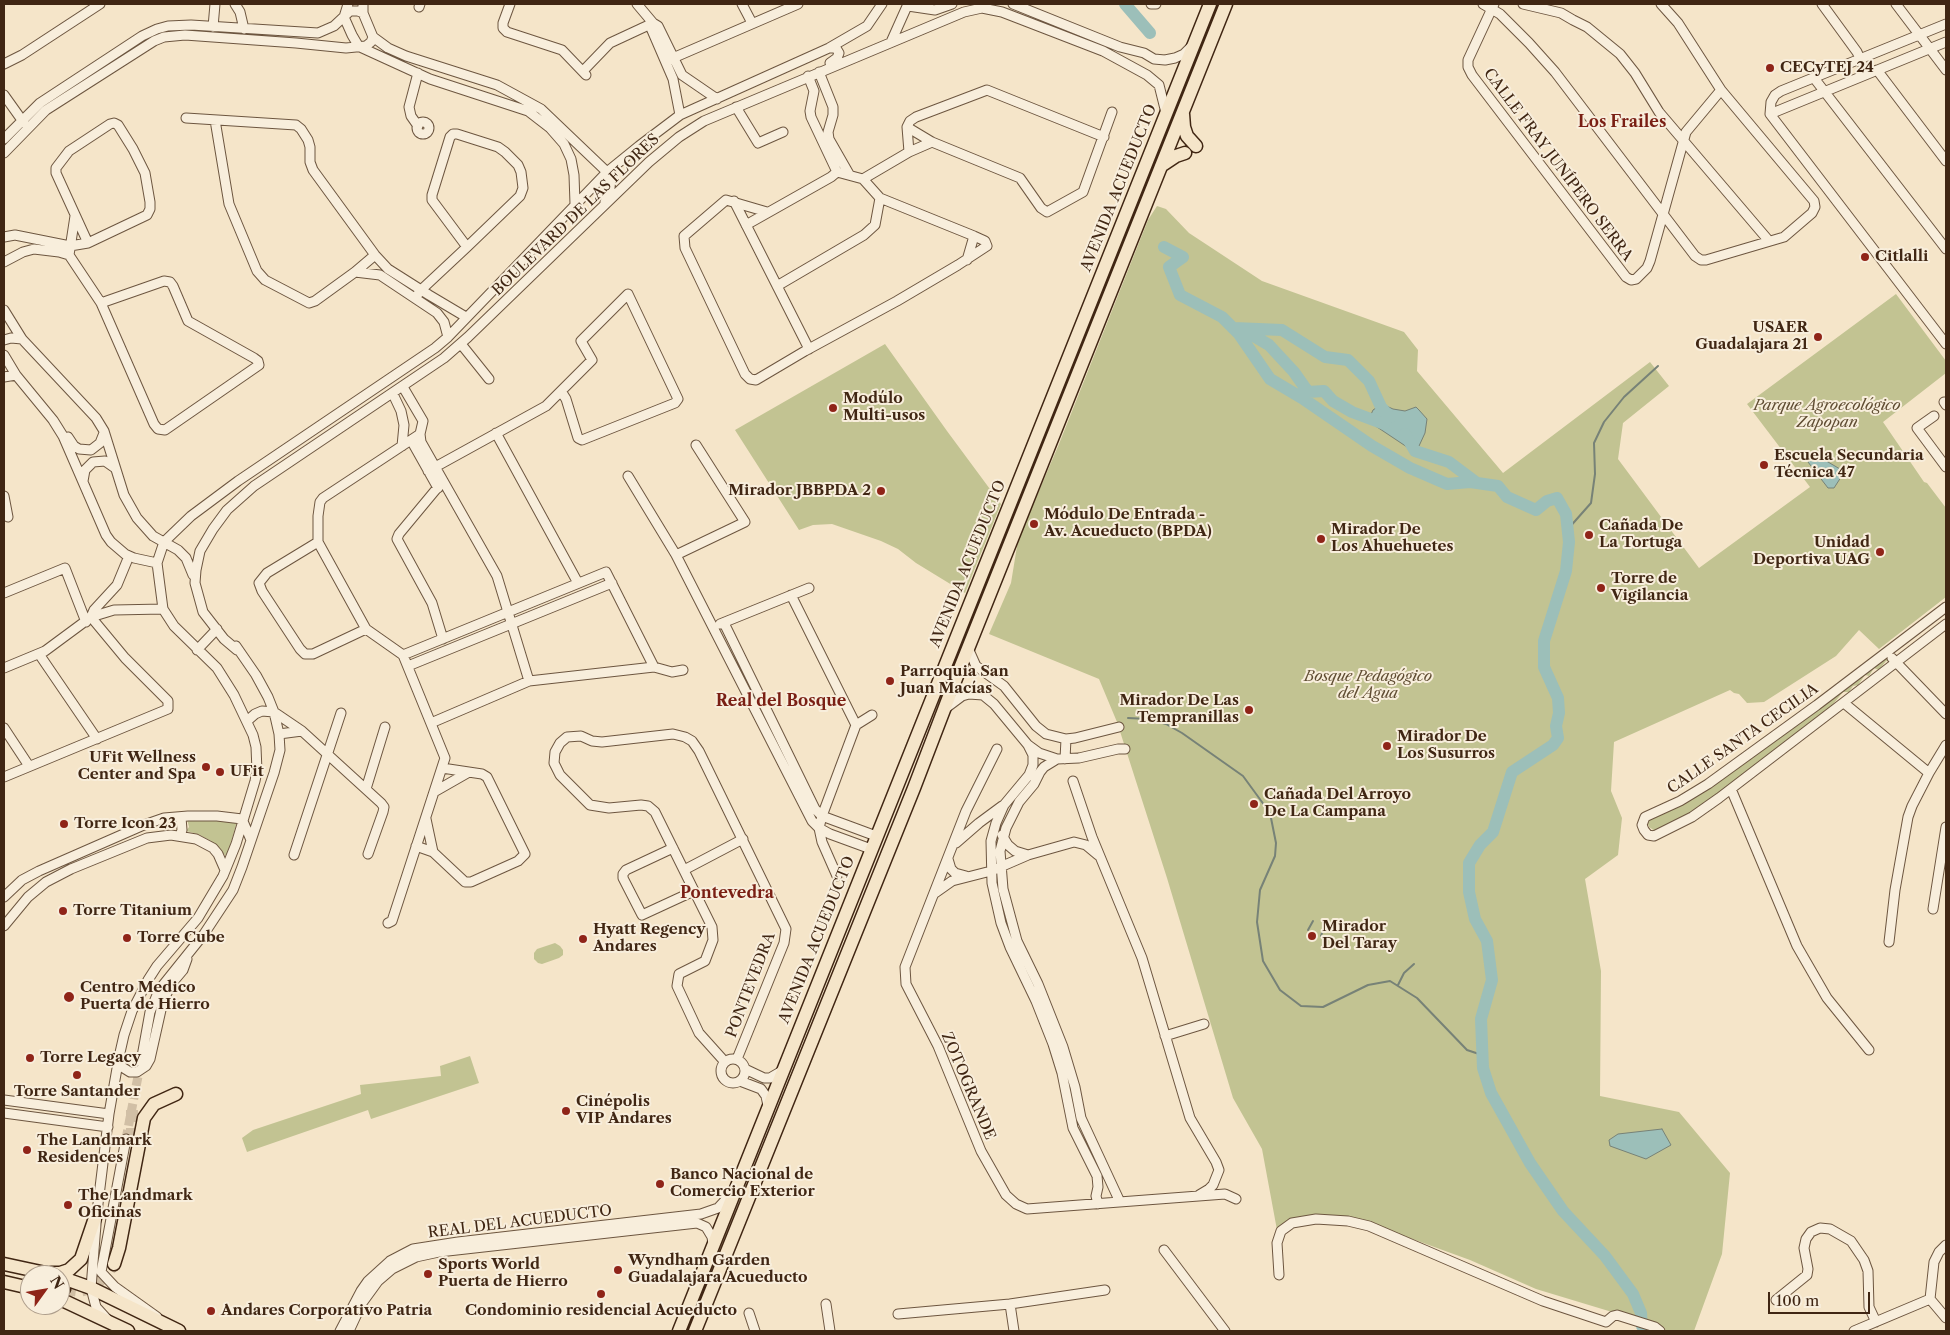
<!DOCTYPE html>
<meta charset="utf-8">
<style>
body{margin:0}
#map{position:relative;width:1950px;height:1335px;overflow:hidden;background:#f5e5c9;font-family:"Libre Caslon Text",serif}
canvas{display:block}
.frame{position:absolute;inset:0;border:5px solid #402613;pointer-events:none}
.north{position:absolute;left:20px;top:1265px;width:50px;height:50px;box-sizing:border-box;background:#f8eedc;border:1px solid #ae9e8c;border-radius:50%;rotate:58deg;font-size:14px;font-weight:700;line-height:20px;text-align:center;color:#402613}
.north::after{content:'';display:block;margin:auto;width:18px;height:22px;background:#8f2418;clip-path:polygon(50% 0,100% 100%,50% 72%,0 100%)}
.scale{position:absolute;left:1768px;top:1292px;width:102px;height:22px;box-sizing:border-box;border:2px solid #402613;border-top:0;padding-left:6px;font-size:15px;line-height:18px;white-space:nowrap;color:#402613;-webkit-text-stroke:4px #f8eedc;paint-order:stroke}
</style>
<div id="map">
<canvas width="1950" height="1335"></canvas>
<div class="frame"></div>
<div class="north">N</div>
<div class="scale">100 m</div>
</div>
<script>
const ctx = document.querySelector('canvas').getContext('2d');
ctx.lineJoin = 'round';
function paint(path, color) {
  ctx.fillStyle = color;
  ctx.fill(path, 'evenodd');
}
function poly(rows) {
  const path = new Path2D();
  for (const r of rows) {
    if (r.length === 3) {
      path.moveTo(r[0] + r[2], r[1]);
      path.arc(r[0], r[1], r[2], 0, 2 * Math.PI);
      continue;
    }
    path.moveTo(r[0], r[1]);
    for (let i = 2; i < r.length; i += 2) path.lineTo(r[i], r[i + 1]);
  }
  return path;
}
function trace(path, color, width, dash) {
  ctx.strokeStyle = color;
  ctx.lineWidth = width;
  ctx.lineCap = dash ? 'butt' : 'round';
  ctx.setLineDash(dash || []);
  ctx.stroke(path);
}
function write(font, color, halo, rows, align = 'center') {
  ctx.font = font + ' "Libre Caslon Text",serif';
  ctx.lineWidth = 4;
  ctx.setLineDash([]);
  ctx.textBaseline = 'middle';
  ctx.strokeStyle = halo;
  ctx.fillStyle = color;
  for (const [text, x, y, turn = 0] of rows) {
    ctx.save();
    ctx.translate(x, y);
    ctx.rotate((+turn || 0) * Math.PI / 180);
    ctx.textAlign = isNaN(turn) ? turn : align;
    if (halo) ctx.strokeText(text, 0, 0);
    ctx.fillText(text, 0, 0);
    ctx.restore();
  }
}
const green = poly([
 [1157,206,1166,209,1189,233,1262,281,1404,332,1418,350,1417,371,1503,473,1650,362,1669,386,1623,423,1618,459,1699,568,1810,487,1747,404,1896,294,1946,361,1946,373,1883,422,1924,482,1927,483,1946,508,1946,597,1879,649,1859,630,1836,656,1764,702,1747,703,1739,694,1734,693,1730,690,1614,742,1611,791,1622,818,1618,855,1585,879,1601,971,1600,1096,1679,1112,1730,1173,1722,1254,1694,1331,1662,1331,1655,1325,1536,1289,1470,1260,1352,1217,1322,1216,1277,1230,1262,1149,1233,1098,1167,878,1117,722,1099,679,989,634,1011,583,1018,540,1059,444,1148,220],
 [885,344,947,431,1001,504,965,593,916,563,898,549,881,541,832,524,813,525,799,530,735,430],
 [1891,654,1892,662,1886,661,1879,670,1874,668,1869,676,1865,675,1858,685,1853,686,1849,692,1843,692,1826,713,1693,813,1655,831,1649,827,1648,824,1650,819],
 [187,819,237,821,227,857,211,841,198,834,186,831,189,827],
 [555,943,560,946,563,950,563,955,559,958,542,964,538,963,534,959,534,953,537,949],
 [470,1056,479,1083,371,1119,368,1110,247,1152,242,1138,253,1130,361,1094,360,1085,441,1076,440,1066]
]);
const water = poly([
 [1382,404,1393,409,1405,411,1416,407,1419,410,1427,419,1425,433,1419,446,1410,449,1368,421,1373,410,1382,404],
 [1816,455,1840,469,1843,474,1834,488,1828,488,1808,462,1810,458,1816,455],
 [1662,1129,1671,1145,1646,1159,1610,1146,1609,1140,1618,1134,1662,1129]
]);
const stream = poly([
 [1568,529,1591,503,1595,474,1594,443,1604,422,1624,397,1658,366],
 [1128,718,1148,719,1166,724,1182,733,1243,776,1270,813,1276,843,1275,856,1260,890,1257,922,1263,961,1280,990,1301,1006,1323,1007,1368,985,1390,981,1417,998,1467,1050,1482,1055],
 [1308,930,1313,921],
 [1321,936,1325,923],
 [1398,985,1404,973,1414,964]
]);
const river = poly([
 [1125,4,1150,33],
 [1164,247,1183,257,1169,267,1180,295,1222,317,1239,334,1270,379,1302,398,1372,446,1410,468,1447,484,1470,482,1498,486,1507,497,1536,510,1547,501,1557,498,1566,514,1569,542,1566,571,1544,641,1544,667,1558,698,1559,713,1556,726,1558,738,1553,745,1512,772,1493,832,1480,845,1469,863,1469,892,1475,919,1487,941,1492,980,1481,1019,1483,1068,1491,1093,1530,1163,1563,1211,1605,1256,1633,1294,1641,1313,1642,1326,1647,1331],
 [1234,328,1282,330,1325,357,1348,360,1369,381,1381,407,1390,417],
 [1242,329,1269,345,1294,372,1308,392,1324,391,1333,401,1352,412,1384,424],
 [1405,434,1415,451,1449,462,1477,483]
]);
const minorTunnel = poly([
 [126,1139,140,1066]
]);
const primaryTunnel = poly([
 [132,1110,132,1138],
 [64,1289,79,1291,91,1288,103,1278,114,1264]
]);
const minor = poly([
 [235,4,240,12,244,29],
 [348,4,344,17,352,35,359,47],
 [363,4,363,13,373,37],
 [510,4,503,23,503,28,507,32,562,50,586,75],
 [637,4,653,23,658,26,682,75,717,99],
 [742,4,752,23],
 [1013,4,1120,47,1144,53,1154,59,1165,60,1175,58,1184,54,1191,47],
 [1151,4,1156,4],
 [1483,4,1500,14,1529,43,1555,72,1695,256,1701,260,1706,260,1784,237,1812,213,1815,207,1814,201,1721,90,1678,23,1661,4],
 [1494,4,1468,60,1468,67,1472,75,1626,277,1631,280,1636,279,1647,268,1650,261,1686,132,1721,90],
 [1523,4,1561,13,1573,20,1587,27,1620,54,1635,73,1659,112,1769,241],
 [1822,4,1857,52,1867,74],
 [1896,4,1946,70],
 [908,6,935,10,952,4],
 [419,7,420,4],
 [653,23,651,28,673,79,680,115],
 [213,27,215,4],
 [373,37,388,48,406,56,497,85,541,109,607,172,611,178,610,188,605,202],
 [891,42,908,4],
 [360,47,430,79,528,111,550,128,564,144,571,159,574,175,575,204],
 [829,48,836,48,839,53,837,58,830,63],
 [666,61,798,4],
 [4,64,22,55,100,4],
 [1877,70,1946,161],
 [583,71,610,43,653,23],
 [819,72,833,107,833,115,828,132,829,139,849,174],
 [808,76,814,91,810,111,811,117,837,172],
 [1814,78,1946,249],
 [4,95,24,123],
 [736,107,758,143,783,132],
 [1770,114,1946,344],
 [1770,114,1771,102,1775,95,1781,91,1946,24],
 [1770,114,1946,42],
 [186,118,296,125,301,129,308,140,310,147,310,162,313,170,375,255,388,269,429,295,466,317],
 [215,120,229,204,257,271,265,280,309,303,315,301,355,272,375,255],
 [423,128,6],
 [418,126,411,116,409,107,418,73],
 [907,127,932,142,1020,178,1041,208,1047,212,1083,192,1112,112],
 [4,139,40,103,142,36,157,29,168,26,191,25,318,33,334,26,350,11,358,11,363,13],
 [909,152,907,127,910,121,916,117,987,90,1104,137],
 [4,153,46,110,154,41,164,37,185,35,296,43,346,48,366,46,371,42,373,37],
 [863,179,909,152,932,142],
 [734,201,809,349],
 [767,212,726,200,684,236,685,248,745,374,750,379,756,380,805,351,897,301,958,265,987,246,985,241,974,236,880,198,863,179,837,172],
 [75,216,69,255,101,303,154,424,158,429,165,430,259,365,258,361,254,358,188,321,173,286,170,282,164,281,101,303],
 [746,225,831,177,837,172],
 [4,237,15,235,70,246,88,243,147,215,150,209,150,202,145,173,133,149,118,125,114,123,110,124,69,151,56,168,56,173,88,243],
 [967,260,974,236],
 [4,262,23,252,34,249,59,252,69,255],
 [355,272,380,275,437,313,444,322,448,337],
 [777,286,864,235,875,225,880,198],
 [415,298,421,290,467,247,520,196,523,188,521,172,518,165,505,152,498,147,457,134,453,134,450,137,432,195,432,200,467,247],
 [4,310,22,339,96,418,104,431,124,495,137,518,153,536,178,550,186,558,193,575],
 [4,340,11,338,22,339],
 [461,344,489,379],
 [4,355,16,375,53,420,63,436,106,535,111,542,125,554,134,558,157,563],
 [4,377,16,375],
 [403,387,423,421,420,434,421,442,497,576,529,681],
 [393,394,401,411,404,425,402,446],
 [1944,402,1946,405],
 [1934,416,1917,428,1946,467],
 [496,433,578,583],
 [68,437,74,446,79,449,91,450,100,443,104,433],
 [411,440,438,488],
 [428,471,546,406,592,360,581,341,628,294,678,399,675,403,582,440,578,438,566,399,561,391],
 [628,476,676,555,812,821,819,828,830,834,871,849],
 [83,481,85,470,93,462,105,461,115,468],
 [4,496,8,517],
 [318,542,267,573,259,583,262,591,300,649,305,654,313,654,366,629],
 [676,555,745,522,696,445],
 [4,593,65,568,86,622],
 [791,595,856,725],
 [1946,607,1817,705,1708,784,1680,801,1645,817,1642,825,1644,830,1648,835,1654,836,1692,817,1719,798,1946,624],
 [91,617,94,610,117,585,129,556],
 [724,623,815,809,822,816,876,836],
 [720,624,809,588],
 [443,639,432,603,397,539,399,534,443,481],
 [968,648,976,666,1004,686,1036,726,1046,734,1066,739,1075,738,1119,727],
 [197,650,217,629],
 [237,650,224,639,203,612,195,583,196,570,200,551,213,529,227,510,254,486,444,358,468,337,649,162,679,137,704,121,964,12,982,8,1002,12,1103,51,1147,75,1159,85,1166,113],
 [39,654,97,739],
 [403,655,606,572,654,667],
 [1892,658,1946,714],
 [408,666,612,583],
 [4,668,45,651,91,617,114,610,163,609],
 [1844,703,1929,773],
 [946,708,962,696,969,694,983,695,994,704,1028,745,1039,753,1057,759,1079,758,1118,749,1125,749],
 [247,721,255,714,262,711,274,712,302,731,381,803,384,807,383,812,368,854],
 [431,723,529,681,654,667,672,672,683,670],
 [4,728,29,766],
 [279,734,302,731],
 [1028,745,1033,755,1033,765,1029,775,1004,805,996,823,991,841,992,883,1001,923,1010,947,1036,1001,1053,1044,1062,1073,1073,1128,1097,1176,1098,1187,1096,1196,1098,1204],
 [997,749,966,811,905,967,906,984,938,1046,981,1151,1006,1195,1016,1204,1027,1209,1225,1194,1236,1199],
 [1057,759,1044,767,1040,772,1034,784,1019,802,1006,828,1000,851,1003,889,1017,941,1038,984,1063,1047,1075,1087,1081,1118,1120,1202],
 [1065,759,1066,739],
 [4,777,168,709,168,701,125,658,91,617],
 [1073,781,1092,837,1142,958,1190,1118,1216,1162,1219,1170,1213,1185,1209,1189,1199,1195],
 [366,789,385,727],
 [1731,789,1797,946,1827,998,1869,1050],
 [434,792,469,772],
 [426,819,433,852],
 [1002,835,1008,845,1015,851,1028,855],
 [180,836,182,830,181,817],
 [956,843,979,823,1002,806],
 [416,846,433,852,465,882,471,882,518,861,525,854,487,777,482,774,442,768],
 [673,848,626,870,623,874,623,878,642,915,694,891],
 [294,855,341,713],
 [948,859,951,869,955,873,966,876],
 [684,870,743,839],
 [837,876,822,842,819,828,822,816,856,725,872,715],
 [935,893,952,881,991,871,1028,855,1074,842,1086,845,1098,855],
 [4,897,22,880,39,871,144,825,164,818,188,816,217,816,242,819,251,840],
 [1933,909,1946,827],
 [388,923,392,921,445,758,403,655,366,629,318,542,318,516,320,502,323,498,420,434],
 [4,926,28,897,46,882,71,869,147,838,171,835,196,839,213,848,218,854,225,870],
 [1889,942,1895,890,1908,817,1912,806,1929,773,1946,745],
 [1165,1036,1204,1024],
 [119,1058,122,1067,130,1072,137,1072,146,1066,150,1059,163,1001,172,983,183,970,187,959],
 [733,1071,12],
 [141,1062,150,1012,159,990,204,934,233,890,242,867,274,773,280,750,279,734,274,712,268,697,256,675,236,646],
 [725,1062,699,1033,677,986,679,974,705,961,713,940,712,927,655,812,648,806,641,805,609,808,590,805,560,775,554,763,555,752,560,743,567,737,581,736,592,741,602,742,673,734,685,737,692,741,699,751,786,929,784,943,737,1059],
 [745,1069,764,1078,770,1078,782,1071],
 [740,1081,761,1089,766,1096,768,1106],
 [4,1100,109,1114],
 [4,1113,108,1127],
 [126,1139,101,1272,115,1287,157,1317],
 [1164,1250,1225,1331],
 [1279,1275,1277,1243,1281,1231,1292,1223,1316,1219,1348,1221,1369,1226,1543,1301,1606,1322,1613,1316,1617,1315,1655,1327,1660,1331],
 [1930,1299,1946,1318],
 [1776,1300,1807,1275,1808,1269,1804,1248,1806,1239,1811,1232,1820,1228,1830,1229,1851,1241,1864,1260,1868,1271,1869,1307,1876,1322],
 [826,1304,830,1331],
 [1010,1304,1014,1331],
 [749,1313,755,1331],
 [898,1314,1010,1304,1105,1290],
 [107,1319,96,1307,91,1288,97,1212,109,1114,119,1057,124,1035,132,1011,148,980,157,966,198,918,223,876,236,844,255,781,257,771,256,747,253,735,234,695,217,668,174,626,163,609,157,563,164,542,191,516,238,481,435,348,448,337,607,172,639,146,680,115,829,48,867,26,882,4],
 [340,1331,361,1291,368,1281,390,1261,413,1249,458,1242,701,1214,718,1208,731,1194],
 [349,1331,362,1303,378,1281,392,1269,416,1257,439,1252,697,1223,706,1227,712,1237,713,1245],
 [1854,1331,1930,1299,1934,1262,1939,1252,1946,1245]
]);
const primary = poly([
 [1183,114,1184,127,1187,136,1196,146],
 [1161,166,1176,156,1185,153],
 [4,1264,55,1275],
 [114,1264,119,1248,144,1118,154,1104,176,1094],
 [51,1273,60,1273,69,1270,81,1259,97,1212],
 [60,1277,91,1288,179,1331],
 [4,1282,30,1288],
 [60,1288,64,1289],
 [60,1299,128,1331],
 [679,1331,1210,4],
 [695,1331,914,788,955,681,1226,4]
]);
const markers = [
 [1770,68,5,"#8f2418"],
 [1865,257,5,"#8f2418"],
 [1818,337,5,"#8f2418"],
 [833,408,5,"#8f2418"],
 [1764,465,5,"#8f2418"],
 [881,491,5,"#8f2418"],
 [1034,524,5,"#8f2418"],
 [1589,535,5,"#8f2418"],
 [1321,539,5,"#8f2418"],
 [1880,552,5,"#8f2418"],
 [1601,588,5,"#8f2418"],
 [890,681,5,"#8f2418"],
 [1249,710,5,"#8f2418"],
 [1387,746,5,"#8f2418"],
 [206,767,5,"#8f2418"],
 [220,772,5,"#8f2418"],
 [1254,804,5,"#8f2418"],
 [64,824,5,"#8f2418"],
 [63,911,5,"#8f2418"],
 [1312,936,5,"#8f2418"],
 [127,938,5,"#8f2418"],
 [583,939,5,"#8f2418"],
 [69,997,6,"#8f2418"],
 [30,1058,5,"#8f2418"],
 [77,1075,5,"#8f2418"],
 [566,1111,5,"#8f2418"],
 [27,1150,5,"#8f2418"],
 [660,1184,5,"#8f2418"],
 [68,1205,5,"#8f2418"],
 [618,1270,5,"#8f2418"],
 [428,1274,5,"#8f2418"],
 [601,1294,5,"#8f2418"],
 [211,1311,5,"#8f2418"]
];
const poiNames = [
 ["CECyTEJ 24",1780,68],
 ["Citlalli",1875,257],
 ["USAER",1808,328,"right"],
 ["Guadalajara 21",1808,345,"right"],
 ["Modúlo",843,399],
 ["Multi-usos",843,416],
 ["Escuela Secundaria",1774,456],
 ["Técnica 47",1774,473],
 ["Mirador JBBPDA 2",871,491,"right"],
 ["Módulo De Entrada -",1044,515],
 ["Av. Acueducto (BPDA)",1044,532],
 ["Cañada De",1599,526],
 ["La Tortuga",1599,543],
 ["Mirador De",1331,530],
 ["Los Ahuehuetes",1331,547],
 ["Unidad",1870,543,"right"],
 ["Deportiva UAG",1870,560,"right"],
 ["Torre de",1611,579],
 ["Vigilancia",1611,596],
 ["Parroquia San",900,672],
 ["Juan Macías",900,689],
 ["Mirador De Las",1239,701,"right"],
 ["Tempranillas",1239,718,"right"],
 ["Mirador De",1397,737],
 ["Los Susurros",1397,754],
 ["UFit Wellness",196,758,"right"],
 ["Center and Spa",196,775,"right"],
 ["UFit",230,772],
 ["Cañada Del Arroyo",1264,795],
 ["De La Campana",1264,812],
 ["Torre Icon 23",74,824],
 ["Torre Titanium",73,911],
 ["Mirador",1322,927],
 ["Del Taray",1322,944],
 ["Hyatt Regency",593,930],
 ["Andares",593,947],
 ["Torre Cube",137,938],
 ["Centro Medico",80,988],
 ["Puerta de Hierro",80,1005],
 ["Torre Legacy",40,1058],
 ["Torre Santander",77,1092,"center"],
 ["Cinépolis",576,1102],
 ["VIP Andares",576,1119],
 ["The Landmark",37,1141],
 ["Residences",37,1158],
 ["Banco Nacional de",670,1175],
 ["Comercio Exterior",670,1192],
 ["The Landmark",78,1196],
 ["Oficinas",78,1213],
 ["Wyndham Garden",628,1261],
 ["Guadalajara Acueducto",628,1278],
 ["Sports World",438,1265],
 ["Puerta de Hierro",438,1282],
 ["Andares Corporativo Patria",221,1311],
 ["Condominio residencial Acueducto",601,1311,"center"]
];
const streetNames = [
 ["CALLE FRAY JUNÍPERO SERRA",1558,165,53],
 ["AVENIDA ACUEDUCTO",1119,188,-68],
 ["BOULEVARD DE LAS FLORES",576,215,-44],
 ["AVENIDA ACUEDUCTO",968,564,-68],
 ["CALLE SANTA CECILIA",1743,739,-35],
 ["AVENIDA ACUEDUCTO",817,940,-68],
 ["PONTEVEDRA",751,985,-69],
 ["ZOTOGRANDE",968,1086,67],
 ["REAL DEL ACUEDUCTO",520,1222,-7]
];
const parkNames = [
 ["Parque Agroecológico",1827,406],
 ["Zapopan",1827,423],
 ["Bosque Pedagógico",1368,677],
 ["del Agua",1368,694]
];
const neighbourhoodNames = [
 ["Los Frailes",1622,122],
 ["Real del Bosque",781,701],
 ["Pontevedra",727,893]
];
paint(green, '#c2c392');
paint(water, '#9cbfb9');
trace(water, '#778277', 1);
trace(stream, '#778277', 2);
trace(river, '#9cbfb9', 12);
trace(minorTunnel, '#d1bfa5', 9, [9, 4.5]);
trace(primaryTunnel, '#d1bfa5', 12, [12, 6]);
trace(minor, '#6d5640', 11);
trace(primary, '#402613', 15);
trace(minor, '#f8eedc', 9);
trace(primary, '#f5e5c9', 12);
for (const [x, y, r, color] of markers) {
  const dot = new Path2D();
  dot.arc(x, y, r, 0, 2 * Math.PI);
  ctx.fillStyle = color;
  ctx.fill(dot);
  trace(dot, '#f8eedc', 2);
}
write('bold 15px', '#402613', '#f8eedc', poiNames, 'left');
write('15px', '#402613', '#f8eedc', streetNames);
write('italic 15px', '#604d33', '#f8eedc', parkNames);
write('bold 16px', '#7a1f14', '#f8eedc', neighbourhoodNames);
</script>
